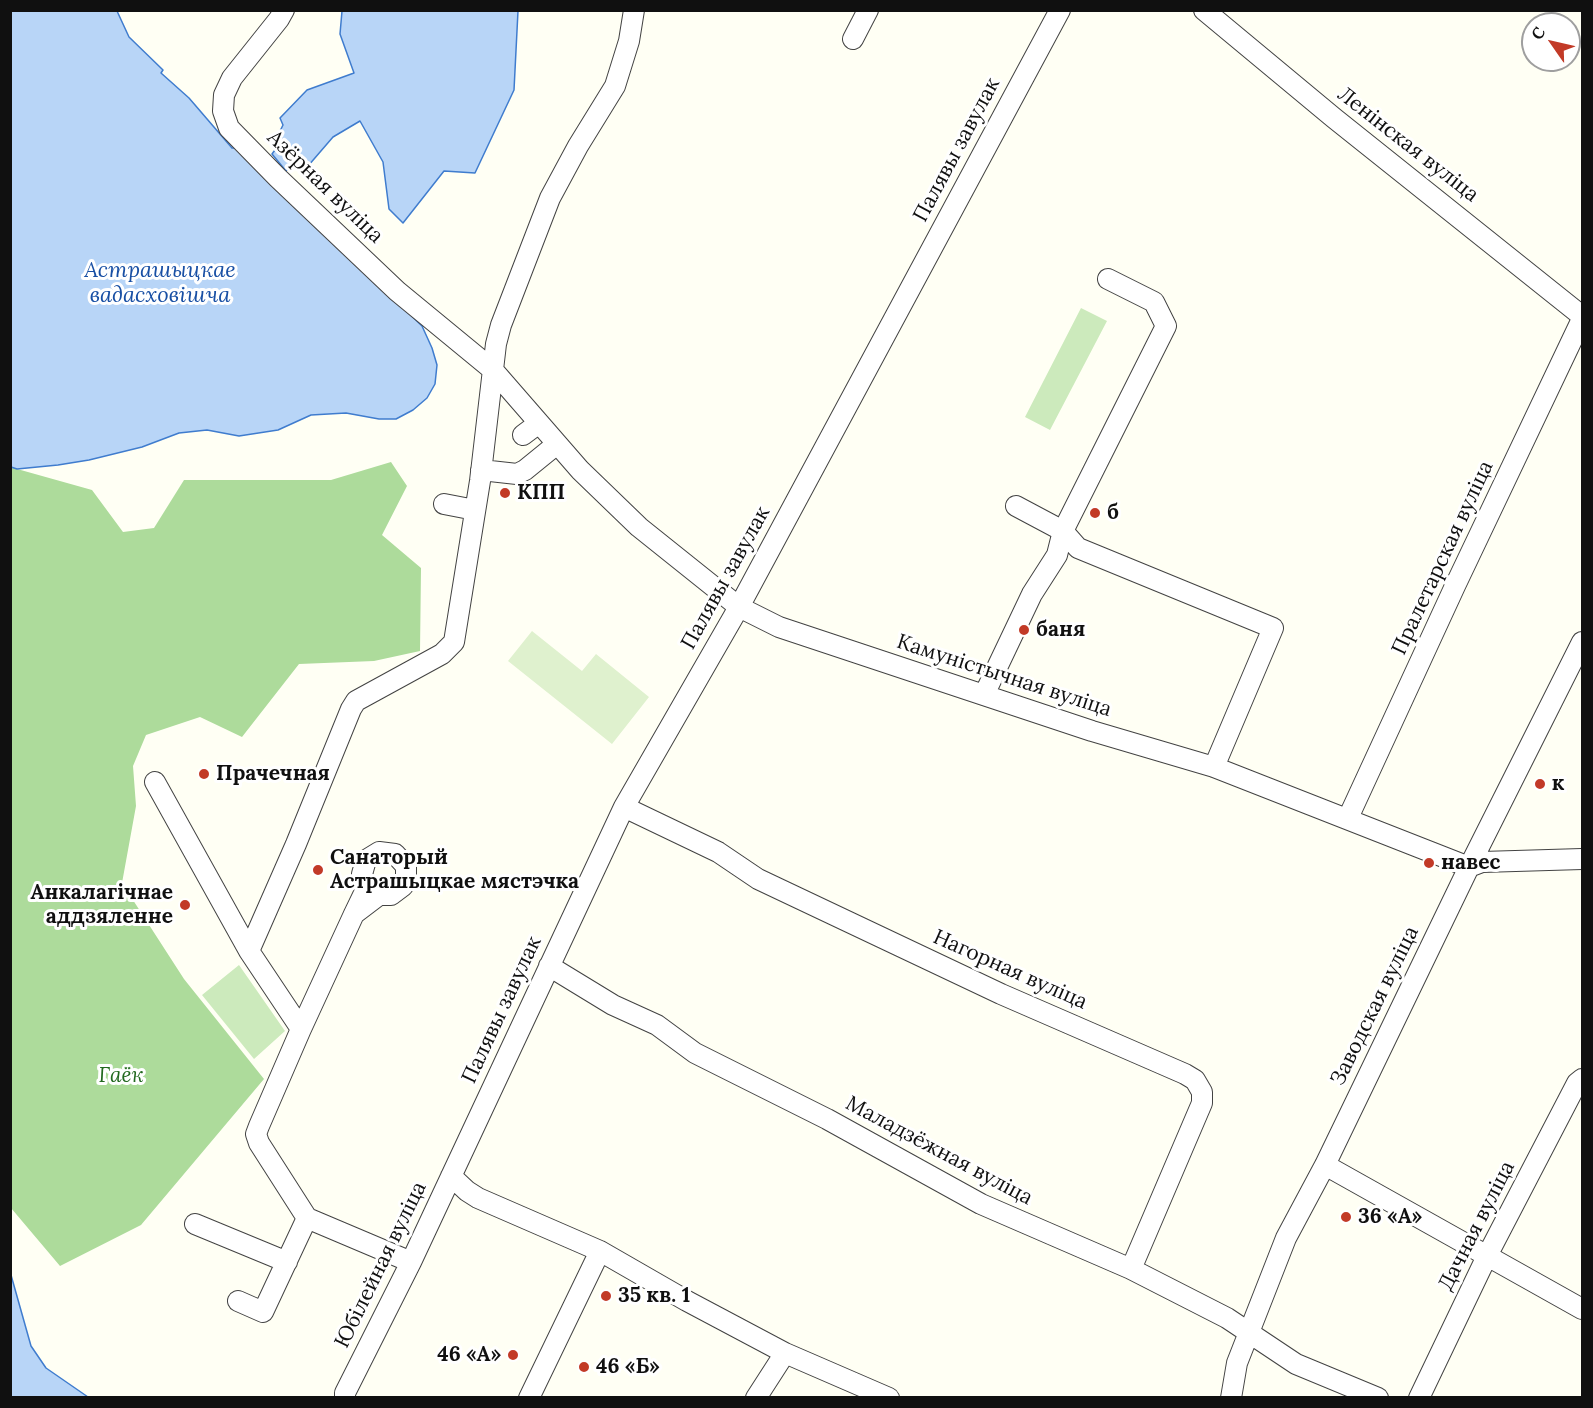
<!DOCTYPE html>
<meta charset="utf-8">
<style>
body{margin:0}
#map{position:relative;width:1593px;height:1408px;overflow:hidden;background:#fffff4;font-family:Lora,serif}
canvas{display:block}
.frame{position:absolute;inset:0;border:12px solid #101010;pointer-events:none}
.north{position:absolute;left:1521px;top:12px;width:60px;height:60px;box-sizing:border-box;background:#fff;border:2px solid #9f9f9f;border-radius:50%;rotate:304deg;font-size:16px;font-weight:700;line-height:24px;text-align:center;color:#101010}
.north::after{content:'';display:block;margin:auto;width:21px;height:27px;background:#c23a27;clip-path:polygon(50% 0,100% 100%,50% 72%,0 100%)}
</style>
<div id="map">
<canvas width="1593" height="1408"></canvas>
<div class="frame"></div>
<div class="north">С</div>
</div>
<script>
const ctx = document.querySelector('canvas').getContext('2d');
ctx.lineJoin = 'round';
function paint(path, color) {
  ctx.fillStyle = color;
  ctx.fill(path, 'evenodd');
}
function poly(rows) {
  const path = new Path2D();
  for (const r of rows) {
    path.moveTo(r[0], r[1]);
    for (let i = 2; i < r.length; i += 2) path.lineTo(r[i], r[i + 1]);
  }
  return path;
}
function trace(path, color, width, dash) {
  ctx.strokeStyle = color;
  ctx.lineWidth = width;
  ctx.lineCap = dash ? 'butt' : 'round';
  ctx.setLineDash(dash || []);
  ctx.stroke(path);
}
function write(font, color, halo, rows, align = 'center') {
  ctx.font = font + ' Lora,serif';
  ctx.lineWidth = 6;
  ctx.setLineDash([]);
  ctx.textBaseline = 'middle';
  ctx.strokeStyle = halo;
  ctx.fillStyle = color;
  for (const [text, x, y, turn = 0] of rows) {
    ctx.save();
    ctx.translate(x, y);
    ctx.rotate((+turn || 0) * Math.PI / 180);
    ctx.textAlign = isNaN(turn) ? turn : align;
    if (halo) ctx.strokeText(text, 0, 0);
    ctx.fillText(text, 0, 0);
    ctx.restore();
  }
}
const green = poly([
 [1081,308,1107,321,1050,430,1025,417],
 [239,965,285,1031,254,1059,202,995]
]);
const forest = poly([
 [391,462,407,486,382,535,421,568,420,651,374,661,299,664,242,737,200,717,146,735,133,766,136,806,122,883,184,979,264,1079,141,1225,60,1266,11,1208,10,467,92,490,123,532,154,528,184,480,331,480]
]);
const pitch = poly([
 [532,631,582,671,596,654,649,697,612,744,508,661]
]);
const water = poly([
 [11,11,117,11,129,37,163,70,161,73,189,98,232,148,238,148,422,326,432,348,437,365,435,384,427,398,413,410,396,419,379,419,346,413,311,415,278,430,239,436,207,430,179,433,142,447,89,460,58,465,17,469,11,467,11,11],
 [342,11,518,11,514,90,475,173,444,171,403,223,389,209,383,162,360,121,333,137,308,166,300,158,286,171,272,154,283,139,279,133,283,125,280,118,307,90,354,73,340,34,342,11],
 [11,1275,31,1346,46,1368,88,1397,11,1397,11,1275]
]);
const minor = poly([
 [284,10,279,19,232,78,224,95,223,111,229,128,278,178,397,291,493,370,580,470,639,527,739,607,779,627,1092,731,1214,767,1469,867,1482,862,1582,859],
 [1204,10,1334,118,1582,316],
 [853,39,868,10],
 [1108,279,1154,302,1166,326,1063,531,1078,548,1273,628,1214,767],
 [523,435,539,423],
 [481,470,517,474,525,470,557,444],
 [444,504,475,510],
 [984,695,1032,594,1057,555,1063,531,1016,506],
 [155,782,249,951,301,1029,259,1126,256,1134,259,1143,307,1218,411,1262],
 [624,807,718,852,758,879,1001,994,1185,1074,1195,1080,1202,1092,1202,1103,1131,1269],
 [1348,818,1455,586,1582,319],
 [249,951,296,844,351,709,356,701,442,654,454,642,480,481,496,344,501,325,550,198,578,146,615,86,629,41,634,10],
 [549,966,613,1005,657,1025,695,1053,827,1119,981,1204,1131,1269,1227,1318,1296,1364,1378,1398],
 [301,1029,354,914,367,887,362,874,366,860,379,852,395,854,406,866,406,878,403,886,391,895,379,895,354,914],
 [1325,1165,1582,1309],
 [451,1176,467,1191,478,1198,600,1251,687,1301,785,1353,889,1398],
 [195,1224,287,1262],
 [238,1301,263,1312,307,1218],
 [345,1398,345,1393,411,1262,624,807,739,607,1060,10],
 [529,1398,600,1251],
 [756,1398,785,1353],
 [1231,1398,1237,1363,1286,1238,1325,1165,1469,867,1582,642],
 [1419,1398,1487,1256,1577,1083,1582,1079]
]);
const markers = [
 [505,493,6,"#c23a27"],
 [1095,513,6,"#c23a27"],
 [1024,630,6,"#c23a27"],
 [204,774,6,"#c23a27"],
 [1540,784,6,"#c23a27"],
 [1429,863,6,"#c23a27"],
 [318,870,6,"#c23a27"],
 [185,905,6,"#c23a27"],
 [1346,1217,6,"#c23a27"],
 [606,1296,6,"#c23a27"],
 [513,1355,6,"#c23a27"],
 [584,1367,6,"#c23a27"]
];
const streetNames = [
 ["Ленінская вуліца",1408,145,38],
 ["Палявы завулак",957,150,-62],
 ["Азёрная вуліца",325,187,44],
 ["Пралетарская вуліца",1443,558,-65],
 ["Палявы завулак",726,578,-61],
 ["Камуністычная вуліца",1004,676,18],
 ["Нагорная вуліца",1010,970,24],
 ["Заводская вуліца",1375,1006,-64],
 ["Палявы завулак",502,1010,-65],
 ["Маладзёжная вуліца",939,1151,28],
 ["Дачная вуліца",1477,1226,-63],
 ["Юбілейная вуліца",381,1265,-64]
];
const poiNames = [
 ["КПП",517,493],
 ["б",1107,513],
 ["баня",1036,630],
 ["Прачечная",216,774],
 ["к",1552,784],
 ["Санаторый",330,858],
 ["Астрашыцкае мястэчка",330,882],
 ["навес",1441,863],
 ["Анкалагічнае",173,893,"right"],
 ["аддзяленне",173,917,"right"],
 ["36 «А»",1358,1217],
 ["35 кв. 1",618,1296],
 ["46 «А»",501,1355,"right"],
 ["46 «Б»",596,1367]
];
const parkNames = [
 ["Гаёк",121,1076]
];
const waterNames = [
 ["Астрашыцкае",160,271],
 ["вадасховішча",160,296]
];
paint(green, '#cceabc');
paint(forest, '#addb9b');
paint(pitch, '#dff1ce');
paint(water, '#b8d5f7');
trace(water, '#3f7cce', 1.5);
trace(minor, '#434343', 22);
trace(minor, '#fff', 20);
for (const [x, y, r, color] of markers) {
  const dot = new Path2D();
  dot.arc(x, y, r, 0, 2 * Math.PI);
  ctx.fillStyle = color;
  ctx.fill(dot);
  trace(dot, '#fff', 2);
}
write('21px', '#101010', '#fff', streetNames);
write('bold 21px', '#101010', '#fff', poiNames, 'left');
write('italic 21px', '#22691f', '#fff', parkNames);
write('italic 22px', '#184fa4', '#fff', waterNames);
</script>
